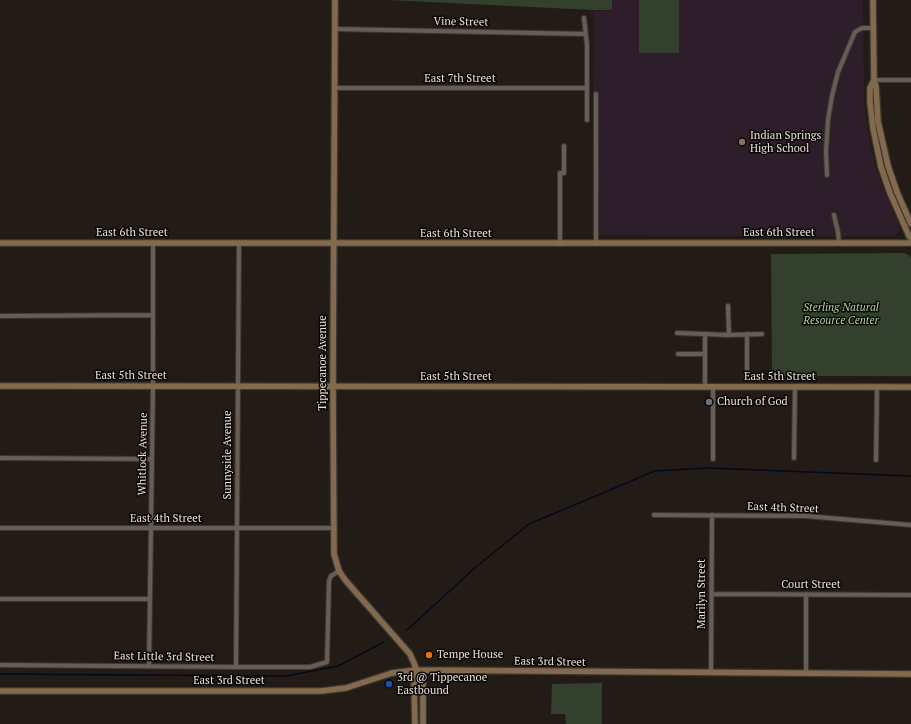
<!DOCTYPE html>
<style>
body{margin:0}
canvas{display:block;background:#231b15}
</style>
<canvas width="911" height="724"></canvas>
<script>
const ctx = document.querySelector('canvas').getContext('2d');
ctx.lineJoin = 'round';
function paint(path, color) {
  ctx.fillStyle = color;
  ctx.fill(path, 'evenodd');
}
function poly(rows) {
  const path = new Path2D();
  for (const r of rows) {
    path.moveTo(r[0], r[1]);
    for (let i = 2; i < r.length; i += 2) path.lineTo(r[i], r[i + 1]);
  }
  return path;
}
function trace(path, color, width, dash) {
  ctx.strokeStyle = color;
  ctx.lineWidth = width;
  ctx.lineCap = dash ? 'butt' : 'round';
  ctx.setLineDash(dash || []);
  ctx.stroke(path);
}
function write(font, color, halo, rows, align = 'center') {
  ctx.font = font + ' "PT Serif",serif';
  ctx.lineWidth = 3;
  ctx.setLineDash([]);
  ctx.textBaseline = 'middle';
  ctx.strokeStyle = halo;
  ctx.fillStyle = color;
  for (const [text, x, y, turn = 0] of rows) {
    ctx.save();
    ctx.translate(x, y);
    ctx.rotate((+turn || 0) * Math.PI / 180);
    ctx.textAlign = isNaN(turn) ? turn : align;
    if (halo) ctx.strokeText(text, 0, 0);
    ctx.fillText(text, 0, 0);
    ctx.restore();
  }
}
const education = poly([
 [612,0,863,0,864,98,866,118,870,145,877,172,900,228,895,236,649,236,649,235,592,235,594,11,612,11]
]);
const green = poly([
 [388,0,612,0,612,10,593,10],
 [639,0,679,0,679,53,639,53],
 [905,253,911,257,911,376,772,376,771,254],
 [602,683,602,724,562,724,566,724,565,714,551,714,552,684]
]);
const stream = poly([
 [407,630,477,566,529,524,655,471,707,468,911,476],
 [0,674,286,676,338,666,384,642]
]);
const street = poly([
 [584,18,587,45,587,120],
 [335,29,586,34],
 [874,80,911,80],
 [334,88,587,88],
 [827,175,826,151,828,120,832,96,838,72,855,32,862,28,874,28],
 [834,215,838,232,839,243],
 [560,244,560,173,564,173,564,146],
 [596,244,596,94],
 [728,306,729,335,762,334],
 [0,316,152,315],
 [677,333,729,335],
 [747,334,747,370],
 [678,354,705,354],
 [705,387,705,334],
 [0,458,152,459],
 [794,458,795,387],
 [713,459,713,387],
 [876,460,877,387],
 [654,515,806,516,911,525],
 [0,528,333,528],
 [712,594,911,595],
 [0,599,150,599],
 [0,665,236,667,310,667,327,662,329,581,331,576,339,571],
 [149,666,153,386,153,243],
 [236,667,239,243],
 [711,673,712,515],
 [806,674,806,594]
]);
const secondary = poly([
 [335,0,333,386,334,554,339,571,346,581,410,654,423,684,423,724],
 [873,0,874,80,876,87,878,121,888,166,897,192,911,224],
 [874,80,870,88,870,102,873,128,881,167,890,193,909,236,911,238],
 [0,243,911,243],
 [0,386,911,387],
 [0,691,321,691,346,688,392,673,417,670,911,674],
 [415,724,414,682,416,671]
]);
const markers = [
 [742,142,4,"#8d6e63"],
 [709,402,4,"#6b7280"],
 [429,655,4,"#e8710a"],
 [389,684,4,"#1a4fb4"]
];
const streetNames = [
 ["Vine Street",461,22,1],
 ["East 7th Street",460,79],
 ["East 6th Street",132,233],
 ["East 6th Street",779,233],
 ["East 6th Street",456,234],
 ["Tippecanoe Avenue",323,363,-90],
 ["East 5th Street",131,376],
 ["East 5th Street",456,377],
 ["East 5th Street",780,377],
 ["Whitlock Avenue",143,454,-89],
 ["Sunnyside Avenue",228,455,-90],
 ["East 4th Street",783,508,2],
 ["East 4th Street",166,519],
 ["Court Street",811,585],
 ["Marilyn Street",702,594,-90],
 ["East Little 3rd Street",164,657,1],
 ["East 3rd Street",550,662,1],
 ["East 3rd Street",229,681]
];
const poiNames = [
 ["Indian Springs",750,136],
 ["High School",750,149],
 ["Church of God",717,402],
 ["Tempe House",437,655],
 ["3rd @ Tippecanoe",397,678],
 ["Eastbound",397,691]
];
const parkNames = [
 ["Sterling Natural",841,308],
 ["Resource Center",841,321]
];
paint(education, '#2e1e29');
paint(green, '#33402e');
trace(stream, '#000a1b', 1.5);
trace(street, '#3d3733', 6);
trace(secondary, '#3d3733', 8);
trace(street, '#665d55', 4);
trace(secondary, '#836a4d', 5.5);
for (const [x, y, r, color] of markers) {
  const dot = new Path2D();
  dot.arc(x, y, r, 0, 2 * Math.PI);
  ctx.fillStyle = color;
  ctx.fill(dot);
  trace(dot, '#0a0705', 1.5);
}
write('11px', '#e9e3df', '#0a0705', streetNames);
write('11px', '#e9e3df', '#0a0705', poiNames, 'left');
write('italic 11px', '#afd79f', '#0a0705', parkNames);
</script>
